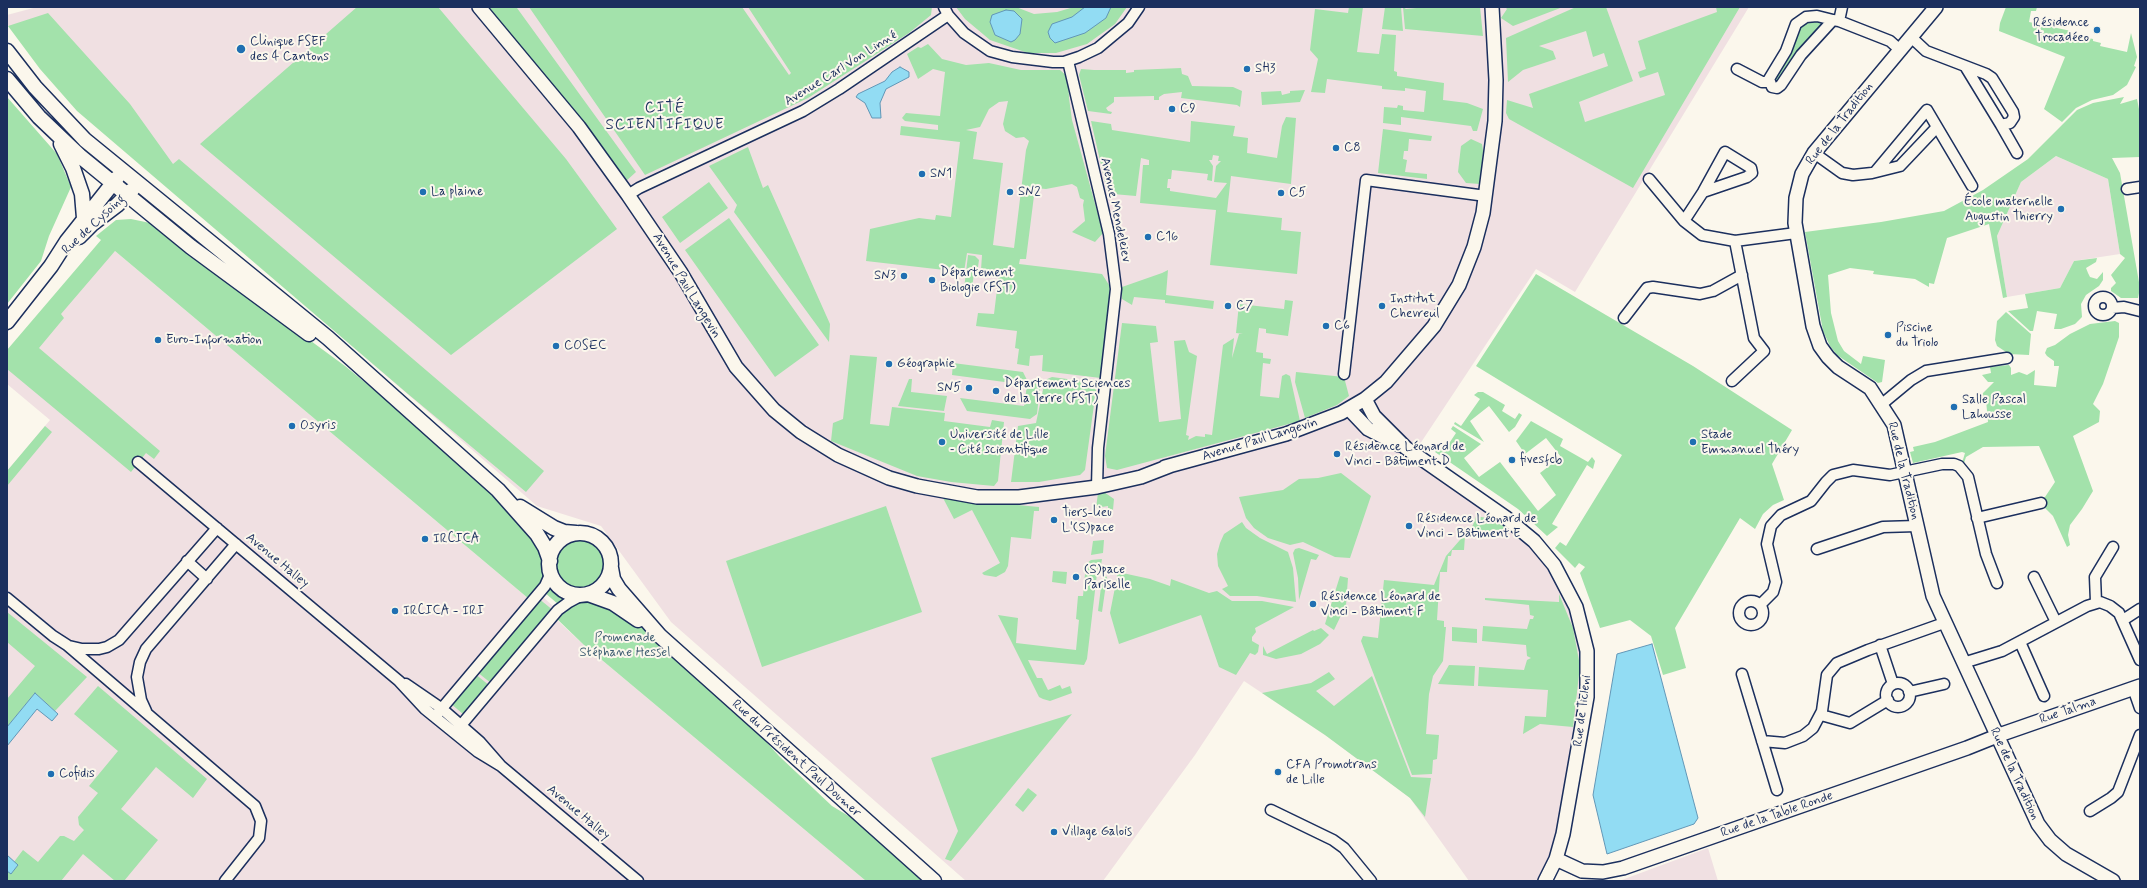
<!DOCTYPE html>
<meta charset="utf-8">
<style>
body{margin:0}
#map{position:relative;width:2147px;height:888px;overflow:hidden;background:#fbf7ec;font-family:Mynerve,sans-serif}
canvas{display:block}
.frame{position:absolute;inset:0;border:8px solid #1b2f5e;pointer-events:none}
</style>
<div id="map">
<canvas width="2147" height="888"></canvas>
<div class="frame"></div>
</div>
<script>
const ctx = document.querySelector('canvas').getContext('2d');
ctx.lineJoin = 'round';
function paint(path, color) {
  ctx.fillStyle = color;
  ctx.fill(path, 'evenodd');
}
function poly(rows) {
  const path = new Path2D();
  for (const r of rows) {
    if (r.length === 3) {
      path.moveTo(r[0] + r[2], r[1]);
      path.arc(r[0], r[1], r[2], 0, 2 * Math.PI);
      continue;
    }
    path.moveTo(r[0], r[1]);
    for (let i = 2; i < r.length; i += 2) path.lineTo(r[i], r[i + 1]);
  }
  return path;
}
function trace(path, color, width, dash) {
  ctx.strokeStyle = color;
  ctx.lineWidth = width;
  ctx.lineCap = dash ? 'butt' : 'round';
  ctx.setLineDash(dash || []);
  ctx.stroke(path);
}
function write(font, color, halo, rows, align = 'center') {
  ctx.font = font + ' Mynerve,sans-serif';
  ctx.lineWidth = 4;
  ctx.setLineDash([]);
  ctx.textBaseline = 'middle';
  ctx.strokeStyle = halo;
  ctx.fillStyle = color;
  for (const [text, x, y, turn = 0] of rows) {
    ctx.save();
    ctx.translate(x, y);
    ctx.rotate((+turn || 0) * Math.PI / 180);
    ctx.textAlign = isNaN(turn) ? turn : align;
    if (halo) ctx.strokeText(text, 0, 0);
    ctx.fillText(text, 0, 0);
    ctx.restore();
  }
}
const built = poly([
 [37,7,1749,7,1575,292,1536,269,1414,453,1505,517,1554,565,1587,651,1573,781,1545,881,1469,881,1410,798,1325,735,1244,681,1195,755,1103,881,966,881,671,622,601,526,537,506,138,161,7,24,7,15],
 [2056,156,2108,179,2120,254,2074,261,2060,288,2007,297,1997,236,2021,182],
 [115,251,529,599,536,591,561,613,556,619,584,645,866,881,7,881,7,471,50,420,7,384,7,350],
 [1708,848,1718,881,1619,881]
]);
const green = poly([
 [357,7,438,7,566,159,617,229,451,355,200,144],
 [489,7,518,7,517,8,636,172,625,182],
 [529,7,742,7,789,75,791,73,748,7,932,7,931,15,909,33,808,98,645,175],
 [956,7,1016,7,1034,14,1057,12,1074,7,1127,7,1115,24,1087,44,1056,53,1028,53,990,40,965,19],
 [1349,7,1363,7,1357,52,1379,54,1382,34,1396,35,1394,71,1397,72,1397,76,1444,83,1443,100,1467,103,1483,109,1477,131,1473,131,1471,126,1401,117,1401,125,1383,123,1384,107,1397,108,1398,105,1403,106,1403,110,1424,112,1426,91,1405,88,1405,91,1382,89,1382,86,1327,79,1325,93,1311,92,1318,59,1310,50,1315,9,1348,13],
 [1385,7,1401,7,1403,31,1382,29],
 [1403,7,1406,9,1427,7,1480,7,1483,36,1405,29],
 [1505,7,1563,7,1513,26,1501,18,1507,9],
 [1576,7,1606,7,1633,81,1579,102,1585,122,1665,95,1658,72,1640,78,1638,72,1646,69,1638,41,1717,12,1716,7,1740,7,1633,188,1509,119,1506,113,1507,100,1533,108,1529,94,1608,66,1604,53,1593,57,1586,31,1539,46,1553,51,1556,59,1523,70,1508,82,1506,38],
 [2006,7,2037,7,2036,11,2031,11,2029,22,2071,31,2071,34,2093,39,2093,41,2101,43,2100,46,2127,52,2131,33,2137,57,2134,66,2136,67,2127,85,2113,95,2092,100,2076,108,2062,122,2044,109,2065,57,1999,31,2000,23],
 [48,13,130,104,173,164,179,159,544,471,526,492,408,394,77,111,40,69,8,26],
 [1821,20,1822,27,1776,85,1773,78,1802,21],
 [928,44,942,59,966,65,989,63,1021,70,1060,70,1068,77,1069,98,1072,120,1103,233,1095,242,1072,232,1085,221,1083,205,1084,200,1080,198,1077,187,1072,184,1046,189,1035,188,1026,259,1020,259,1019,264,1102,274,1111,288,1101,378,1042,371,1043,355,1030,356,1029,366,1017,364,1019,349,1015,348,1017,331,976,326,978,313,994,314,999,273,981,270,982,255,967,253,964,272,962,272,866,261,870,229,919,218,935,220,936,215,951,217,960,142,900,135,901,126,938,130,938,125,905,121,902,118,906,113,940,116,945,72,933,69,918,79,907,54,918,47,921,48],
 [1008,101,1003,124,1005,131,1016,138,1024,137,1029,141,1026,150,1014,248,993,245,1003,163,973,159,977,132,966,130,980,127,989,109,999,102],
 [1181,68,1182,74,1188,76,1192,86,1233,87,1242,91,1240,107,1237,105,1181,98,1182,92,1164,94,1159,97,1159,100,1154,100,1154,96,1114,97,1114,102,1106,108,1108,111,1112,112,1111,114,1088,111,1079,75,1081,69,1094,70,1126,70,1126,73,1134,72,1134,70],
 [1305,90,1300,102,1262,105,1261,92,1281,91,1282,95,1290,93,1290,91],
 [7,97,57,154,71,187,49,236,41,261,7,304],
 [2124,97,2120,104,2137,99,2140,114,2140,157,2112,158,2120,173,2140,288,2138,298,2121,298,2111,291,2111,288,2116,283,2111,275,2125,258,2120,254,2108,179,2056,156,2021,182,1997,236,2007,297,2003,298,1989,224,1947,238,1934,284,1929,283,1929,287,1915,279,1873,274,1874,271,1850,268,1828,275,1831,313,1838,341,1844,351,1861,364,1863,356,1885,360,1882,382,1878,383,1837,355,1830,346,1823,331,1805,232,1881,222,1944,211,1983,190,2028,159,2077,110,2093,103],
 [1286,117,1296,118,1291,184,1231,176,1227,212,1282,218,1281,230,1301,232,1297,274,1210,265,1216,210,1140,203,1143,165,1149,165,1149,160,1141,158,1136,196,1113,194,1107,191,1091,121,1111,124,1112,130,1190,142,1191,121,1235,126,1233,136,1248,138,1247,153,1277,158,1282,126],
 [1213,155,1219,156,1218,161,1221,161,1216,166,1214,182,1227,183,1216,198,1170,191,1170,188,1167,188,1168,179,1171,179,1172,170,1208,174,1207,180,1212,181,1213,166,1209,160,1212,160],
 [1383,129,1432,136,1431,141,1409,139,1408,151,1404,151,1403,159,1407,160,1405,172,1427,174,1427,179,1378,173],
 [1471,139,1482,144,1483,151,1480,184,1466,183,1458,172,1461,146],
 [748,147,763,188,768,185,830,324,829,342,734,212,737,205,709,166],
 [709,182,728,208,680,243,662,217],
 [729,218,819,345,775,377,685,250],
 [131,219,150,223,345,366,434,439,503,501,543,548,545,578,529,599,115,251,61,314,64,318,39,348,160,451,154,459,146,453,131,472,7,369,7,350,101,240,96,236,116,220],
 [968,255,975,256,979,260,978,267,972,267,972,273,974,273,972,289,964,289],
 [2097,258,2096,262,2086,268,2088,273,2090,277,2097,279,2103,272,2103,280,2099,286,2086,295,2081,304,2082,317,2075,324,2061,329,2054,329,2057,314,2037,311,2033,331,2030,331,2008,311,2028,308,2025,294,2060,288,2074,261],
 [1168,270,1166,295,1214,301,1213,309,1165,303,1165,300,1134,297,1132,305,1122,299,1122,287,1162,273],
 [1536,274,1693,366,1792,430,1772,464,1784,500,1773,505,1763,514,1755,529,1740,518,1675,628,1686,668,1663,675,1651,636,1630,620,1600,628,1580,573,1585,567,1579,563,1575,568,1555,548,1560,542,1566,546,1622,455,1476,366],
 [1285,300,1293,301,1288,336,1266,333,1266,329,1259,328,1256,352,1263,353,1263,358,1271,359,1270,364,1263,363,1260,396,1279,398,1282,376,1286,374,1290,376,1300,421,1117,470,1107,468,1105,456,1122,323,1156,326,1158,342,1150,343,1159,422,1181,419,1174,341,1185,340,1189,352,1197,356,1186,435,1189,436,1188,440,1196,436,1205,437,1205,434,1212,435,1223,345,1234,338,1232,358,1239,334,1243,334,1236,333,1239,304,1284,309],
 [2006,312,2031,334,2029,355,2009,354,1997,346,1995,340,1997,321],
 [2115,321,2119,323,2119,337,2103,384,2093,404,2100,411,2099,422,2073,436,2093,491,2082,509,2070,525,2068,535,2070,545,2067,547,2053,516,2045,508,2042,499,2045,497,2055,482,2039,446,1983,447,1966,457,1964,463,1962,463,1965,453,1962,452,1913,463,1910,452,1914,451,1913,447,1935,442,1988,422,1986,400,1982,394,1994,382,1988,382,1982,375,1991,373,1990,367,2009,365,2011,368,2011,375,2019,372,2027,375,2035,370,2034,385,2056,387,2059,366,2054,366,2054,361,2047,356,2045,353,2047,348,2055,345,2070,334,2090,324],
 [850,355,877,357,870,424,889,426,892,407,945,413,944,421,990,427,992,420,1004,422,998,481,994,486,951,482,917,476,831,441,833,423,843,419],
 [953,363,1023,372,1027,380,1033,381,1040,387,1037,414,1030,419,967,411,960,398,1024,406,1027,385,952,375],
 [1296,372,1344,377,1349,396,1337,405,1305,418,1295,382],
 [1052,377,1097,383,1085,470,1080,475,1039,482,1011,482,1018,426,1036,423,1045,380],
 [909,379,912,379,911,392,947,396,944,411,898,406],
 [1478,392,1483,392,1505,405,1502,411,1515,419,1519,413,1522,415,1515,427,1509,432,1489,406,1470,421,1484,442,1454,424,1455,422,1461,426,1480,399,1474,395],
 [1531,421,1563,439,1560,446,1588,462,1592,457,1595,461,1593,469,1587,465,1552,524,1558,527,1547,536,1518,509,1435,452,1438,447,1444,451,1456,433,1451,429,1453,426,1481,444,1464,458,1479,477,1500,462,1538,511,1556,495,1540,473,1561,457,1546,438,1525,454,1516,441],
 [45,426,52,432,7,486,7,471],
 [1341,473,1371,496,1350,558,1335,557,1303,542,1290,545,1268,538,1254,528,1246,518,1239,497,1283,490,1299,479,1318,478],
 [1104,492,1114,499,1113,510,1108,511,1108,506,1096,508,1098,493],
 [943,498,1039,507,1039,511,1034,511,1031,539,1011,537,1008,566,1005,572,996,577,984,575,982,573,1000,563,972,510,954,519],
 [886,506,922,612,762,667,726,561],
 [1476,516,1492,519,1505,527,1497,537,1465,536,1464,550,1452,550,1451,556,1448,556,1447,572,1440,572,1437,620,1444,621,1444,627,1446,627,1443,661,1433,676,1429,694,1426,734,1439,735,1437,759,1433,760,1432,774,1412,775,1361,641,1363,636,1378,638,1384,580,1434,585,1446,556,1473,525],
 [1242,522,1246,528,1260,538,1288,552,1293,568,1296,602,1257,596,1230,596,1222,589,1228,586,1218,566,1217,554,1220,543,1224,534],
 [580,564,25],
 [1104,540,1103,553,1091,555,1093,541],
 [1299,548,1319,555,1316,560,1311,559,1299,600,1298,578,1293,553,1295,549],
 [1102,559,1101,565,1098,565,1087,659,1084,665,1028,660,1037,678,1042,678,1048,690,1060,685,1062,689,1070,686,1072,693,1050,701,1043,699,1039,697,998,615,1018,618,1016,643,1076,650,1079,620,1076,619,1078,596,1083,596,1086,564,1091,560],
 [1053,571,1067,572,1066,584,1052,582],
 [1118,572,1150,579,1170,586,1171,579,1209,593,1217,591,1232,601,1262,601,1294,607,1255,628,1256,632,1252,637,1252,641,1259,645,1258,652,1255,655,1250,653,1236,675,1219,667,1201,615,1119,644,1110,613],
 [1105,576,1107,577,1102,612,1098,611,1102,579,1104,579],
 [1340,576,1348,578,1346,605,1334,630,1325,624],
 [549,586,564,598,559,605,544,592],
 [1559,594,1573,628,1580,666,1573,727,1540,724,1523,734,1525,716,1546,717,1548,690,1478,686,1479,667,1524,670,1527,660,1531,658,1527,656,1526,645,1482,641,1483,626,1527,629,1530,619,1533,619,1534,616,1530,615,1529,605,1485,600,1485,598,1559,602],
 [538,598,554,611,492,684,476,671],
 [578,601,604,602,639,625,761,736,779,756,832,806,857,821,927,881,866,881,584,645,556,618,566,607],
 [7,612,87,677,55,711,35,693,7,727,7,699,35,666,7,642],
 [1452,627,1477,629,1477,643,1452,641],
 [1321,628,1329,635,1320,644,1301,654,1276,659,1263,655,1263,646,1267,654,1313,630,1314,631],
 [1449,665,1475,666,1474,686,1438,684],
 [1329,672,1335,679,1316,691,1334,706,1372,676,1411,777,1431,778,1425,817,1410,798,1325,735,1262,693,1311,683],
 [474,673,490,686,466,713,463,714,450,703],
 [98,686,207,779,193,798,156,767,121,809,158,840,124,881,115,881,83,854,61,881,7,881,7,871,23,850,38,862,60,836,64,836,74,841,84,830,79,825,78,817,98,793,89,786,118,751,74,714],
 [1072,714,951,861,945,859,958,831,931,758],
 [1028,788,1037,795,1023,812,1015,805]
]);
const water = poly([
 [1085,7,1111,7,1106,18,1085,33,1055,43,1050,38,1048,32,1052,24,1072,17,1085,7],
 [1006,10,1014,11,1022,19,1020,34,1015,40,1011,42,995,35,990,22,992,15,1006,10],
 [900,67,909,72,909,77,886,89,880,103,881,118,872,118,865,103,856,97,858,94,885,81,892,72,900,67],
 [1652,644,1698,818,1694,824,1607,854,1593,795,1617,654,1652,644],
 [35,693,58,714,52,721,37,709,7,746,7,727,35,693],
 [7,855,18,865,11,874,7,871,7,855]
]);
const minor = poly([
 [944,7,948,15,964,33,990,51,1012,57,1053,62,1064,62,1079,57,1098,48,1128,23,1139,7],
 [1833,20,1801,55,1781,85,1777,88,1772,87,1769,79,1786,51,1796,24,1806,17,1817,16,1833,20,1839,21,1890,41,1900,50],
 [1839,21,1842,7],
 [1911,37,1926,51,1986,74,1992,78,2013,112,2014,117,2010,123,2001,125,2017,153],
 [1068,61,1109,234,1116,289,1098,448,1097,487],
 [1965,66,2001,125],
 [1737,69,1762,82,1769,82],
 [1814,153,1842,173,1853,175,1872,173,1900,166,1937,127],
 [1876,171,1927,110,1972,186],
 [1649,179,1684,221,1702,235,1735,241,1796,233],
 [2127,189,2140,187],
 [628,195,639,188,803,111,839,89,948,15],
 [1684,221,1703,192,1725,152,1751,168,1752,173,1747,177,1703,192],
 [2103,306,9],
 [2112,308,2124,307,2140,311],
 [1624,318,1647,288,1653,287,1700,294,1713,291,1742,275],
 [1344,374,1366,180,1486,196],
 [1732,381,1764,351,1754,338,1735,241],
 [1882,404,1911,380,1926,371,2007,358],
 [138,462,399,681,425,709,478,752,501,766],
 [1977,518,2041,503],
 [1817,549,1883,527,1917,526],
 [187,561,207,579],
 [2034,577,2056,622],
 [7,598,53,636,67,645,255,806,261,821,259,838,225,881],
 [1751,613,12],
 [2096,602,2095,577,2113,547],
 [1760,605,1773,592,1776,582,1767,544,1771,526,1781,515,1811,501,1826,482,1833,475,1853,470,1890,475,1942,464,1954,464,1959,466,1968,477,1986,554,1997,583],
 [2123,620,2140,609],
 [2020,642,2044,696],
 [1880,645,1893,684],
 [69,646,82,649,99,649,107,647,119,640,217,528],
 [1963,663,2002,651,2087,606,2100,602,2110,606,2119,613,2140,660],
 [1742,674,1777,790],
 [1898,695,12],
 [406,684,441,708,480,742,501,766,638,881],
 [2133,688,2140,708],
 [1909,692,1944,684],
 [146,711,141,700,137,677,140,662,146,649,236,544],
 [438,713,545,586,549,577,550,569],
 [1821,715,1850,723,1888,700],
 [457,730,558,610,569,602,582,595],
 [1762,741,1785,743,1803,736,1813,728,1822,711,1827,675,1837,663,1868,650,1944,623],
 [1271,810,1333,840,1344,848,1371,881],
 [2090,811,2111,798,2118,792,2140,735]
]);
const tertiary = poly([
 [479,7,579,127,628,195,681,273,736,367,774,410,801,432,838,455,889,478,917,486,977,497,1019,497,1097,487,1141,477,1172,465],
 [1936,7,1814,153,1802,174,1796,198,1795,223,1813,326,1820,346,1828,357,1838,367,1870,388,1894,425,1933,596,2038,824,2050,840,2066,854,2113,881],
 [1365,399,1374,416,1406,448,1505,517,1534,541,1554,565,1576,607,1587,651,1587,697,1563,834,1556,859,1545,881],
 [1349,409,1368,429,1399,445],
 [1165,467,1286,434,1341,413,1365,399,1386,382,1434,326,1459,285,1474,247,1483,213,1495,121,1496,80,1492,7],
 [1556,859,1582,871,1603,872,1623,868,1967,748,2002,734,2140,686]
]);
const secondary = poly([
 [7,51,35,87,85,140,328,338,498,490,537,534,545,547,550,561],
 [7,79,39,117,81,157,191,247,309,334],
 [61,144,73,168,82,194,84,218],
 [79,237,92,224,117,205,132,190],
 [7,322,51,266,67,241,117,178],
 [520,507,554,528,564,532,576,533],
 [580,564,31],
 [611,568,613,579,619,589,660,636,934,881],
 [588,594,613,603,638,620]
]);
const markers = [
 [2097,30,4,"#1f6fb2"],
 [241,49,5,"#1f6fb2"],
 [1247,69,4,"#1f6fb2"],
 [1172,109,4,"#1f6fb2"],
 [1336,148,4,"#1f6fb2"],
 [922,174,4,"#1f6fb2"],
 [423,192,4,"#1f6fb2"],
 [1010,192,4,"#1f6fb2"],
 [1281,193,4,"#1f6fb2"],
 [2061,209,4,"#1f6fb2"],
 [1148,237,4,"#1f6fb2"],
 [904,276,4,"#1f6fb2"],
 [932,280,4,"#1f6fb2"],
 [1228,306,4,"#1f6fb2"],
 [1382,306,4,"#1f6fb2"],
 [1326,326,4,"#1f6fb2"],
 [1888,335,4,"#1f6fb2"],
 [158,340,4,"#1f6fb2"],
 [556,346,4,"#1f6fb2"],
 [889,364,4,"#1f6fb2"],
 [969,388,4,"#1f6fb2"],
 [996,391,4,"#1f6fb2"],
 [1954,407,4,"#1f6fb2"],
 [292,426,4,"#1f6fb2"],
 [942,442,4,"#1f6fb2"],
 [1693,442,4,"#1f6fb2"],
 [1337,454,4,"#1f6fb2"],
 [1512,460,4,"#1f6fb2"],
 [1054,520,4,"#1f6fb2"],
 [1409,526,4,"#1f6fb2"],
 [425,539,4,"#1f6fb2"],
 [1076,577,4,"#1f6fb2"],
 [1313,604,4,"#1f6fb2"],
 [395,611,4,"#1f6fb2"],
 [1278,772,4,"#1f6fb2"],
 [51,774,4,"#1f6fb2"],
 [1054,832,4,"#1f6fb2"]
];
const poiNames = [
 ["Résidence",2089,23,"right"],
 ["Trocadéeo",2089,38,"right"],
 ["Clinique FSEF",250,42],
 ["des 4 Cantons",250,57],
 ["SH3",1255,69],
 ["C9",1180,109],
 ["C8",1344,148],
 ["SN1",930,174],
 ["La plaine",431,192],
 ["SN2",1018,192],
 ["C5",1289,193],
 ["École maternelle",2053,202,"right"],
 ["Augustin Thierry",2053,217,"right"],
 ["C16",1156,237],
 ["Département",940,273],
 ["Biologie (FST)",940,288],
 ["SN3",896,276,"right"],
 ["Institut",1390,299],
 ["Chevreul",1390,314],
 ["C7",1236,306],
 ["C6",1334,326],
 ["Piscine",1896,328],
 ["du Triolo",1896,343],
 ["Euro-Information",166,340],
 ["COSEC",564,346],
 ["Géographie",897,364],
 ["Département Sciences",1004,384],
 ["de la Terre (FST)",1004,399],
 ["SN5",961,388,"right"],
 ["Salle Pascal",1962,400],
 ["Lahousse",1962,415],
 ["Osyris",300,426],
 ["Université de Lille",950,435],
 ["‐ Cité scientifique",950,450],
 ["Stade",1701,435],
 ["Emmanuel Théry",1701,450],
 ["Résidence Léonard de",1345,447],
 ["Vinci - Bâtiment D",1345,462],
 ["fivesfcb",1520,460],
 ["Tiers-lieu",1062,513],
 ["L'(S)pace",1062,528],
 ["Résidence Léonard de",1417,519],
 ["Vinci - Bâtiment E",1417,534],
 ["IRCICA",433,539],
 ["(S)pace",1084,570],
 ["Pariselle",1084,585],
 ["Résidence Léonard de",1321,597],
 ["Vinci - Bâtiment F",1321,612],
 ["IRCICA - IRI",403,611],
 ["CFA Promotrans",1286,765],
 ["de Lille",1286,780],
 ["Cofidis",59,774],
 ["Village Galois",1062,832]
];
const streetNames = [
 ["Avenue Carl Von Linné",841,69,-32],
 ["Rue de la Tradition",1840,124,-52],
 ["Avenue Mendeleiev",1115,210,78],
 ["Rue de Cysoing",94,225,-43],
 ["Avenue Paul Langevin",686,286,59],
 ["Avenue Paul Langevin",1260,440,-17],
 ["Rue de la Tradition",1903,471,76],
 ["Avenue Halley",277,561,40],
 ["Rue de Ticleni",1583,711,-83],
 ["Rue Talma",2068,711,-19],
 ["Rue du Président Paul Doumer",796,759,42],
 ["Rue de la Tradition",2014,774,65],
 ["Avenue Halley",578,813,40],
 ["Rue de la Table Ronde",1777,815,-19]
];
const parkNames = [
 ["Promenade",625,638],
 ["Stéphane Hessel",625,653]
];
const quarterNames = [
 ["CITÉ",665,109],
 ["SCIENTIFIQUE",665,126]
];
paint(built, '#f0e0e2');
paint(green, '#a3e2ab');
paint(water, '#92dcf3');
trace(water, '#6297b7', 1);
trace(minor, '#1b2f5e', 13);
trace(tertiary, '#1b2f5e', 16);
trace(secondary, '#1b2f5e', 17);
trace(minor, '#fbf7ec', 10);
trace(tertiary, '#fbf7ec', 13);
trace(secondary, '#fbf7ec', 14);
for (const [x, y, r, color] of markers) {
  const dot = new Path2D();
  dot.arc(x, y, r, 0, 2 * Math.PI);
  ctx.fillStyle = color;
  ctx.fill(dot);
  trace(dot, '#fbf7ec', 1.5);
}
write('13px', '#1b2f5e', '#fbf7ec', poiNames, 'left');
write('13px', '#1b2f5e', '#fbf7ec', streetNames);
write('13px', '#3d5c71', '#fbf7ec', parkNames);
ctx.letterSpacing = '1px';
write('15px', '#1b2f5e', '#fbf7ec', quarterNames);
ctx.letterSpacing = '0px';
</script>
